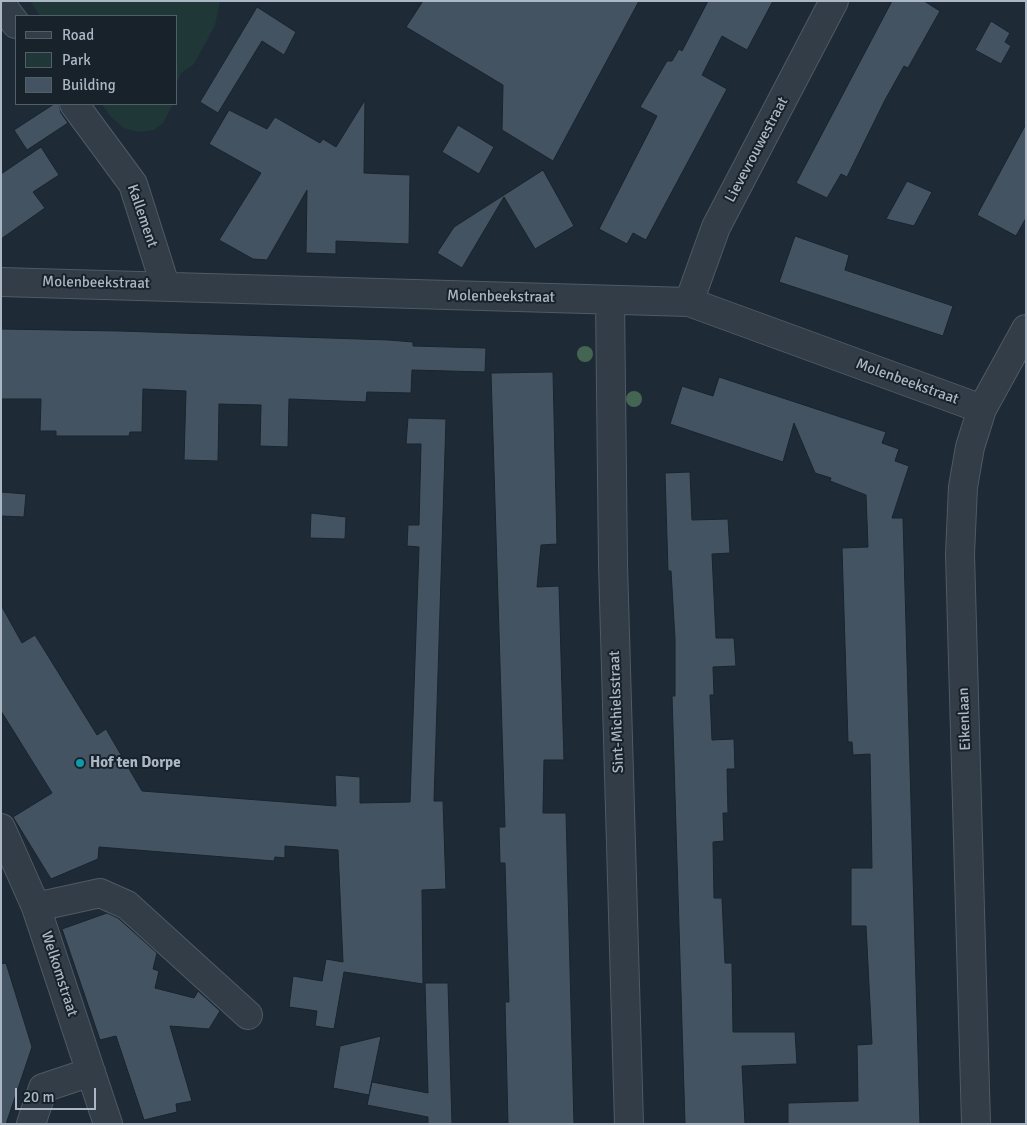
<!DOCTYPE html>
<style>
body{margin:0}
#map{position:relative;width:1027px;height:1125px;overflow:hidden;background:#1e2b36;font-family:Signika,sans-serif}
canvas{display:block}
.frame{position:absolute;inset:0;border:2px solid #abb7c4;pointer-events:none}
.legend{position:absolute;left:15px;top:15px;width:162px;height:90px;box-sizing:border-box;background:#17222b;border:1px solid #525e68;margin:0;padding:6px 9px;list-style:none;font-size:15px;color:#abb7c4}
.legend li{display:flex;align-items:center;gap:10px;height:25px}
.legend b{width:25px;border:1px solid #525e68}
.scale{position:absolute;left:15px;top:1088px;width:81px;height:22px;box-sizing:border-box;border:2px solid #abb7c4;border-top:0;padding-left:6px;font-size:15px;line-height:18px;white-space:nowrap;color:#abb7c4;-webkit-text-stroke:4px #17222b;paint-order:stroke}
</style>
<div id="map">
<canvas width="1027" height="1125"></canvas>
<div class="frame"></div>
<ul class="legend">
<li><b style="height:6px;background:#323d47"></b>Road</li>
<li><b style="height:14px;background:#203737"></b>Park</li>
<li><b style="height:14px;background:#445361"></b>Building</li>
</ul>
<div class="scale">20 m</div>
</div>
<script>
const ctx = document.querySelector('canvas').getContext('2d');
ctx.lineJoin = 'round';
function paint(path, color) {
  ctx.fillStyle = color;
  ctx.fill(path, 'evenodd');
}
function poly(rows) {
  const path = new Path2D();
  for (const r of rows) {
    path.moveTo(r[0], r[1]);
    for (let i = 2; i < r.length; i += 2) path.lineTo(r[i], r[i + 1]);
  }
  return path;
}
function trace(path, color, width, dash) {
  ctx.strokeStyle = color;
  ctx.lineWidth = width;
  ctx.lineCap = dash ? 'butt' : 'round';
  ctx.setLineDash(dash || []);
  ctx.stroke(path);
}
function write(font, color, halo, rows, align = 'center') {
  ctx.font = font + ' Signika,sans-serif';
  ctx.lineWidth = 4;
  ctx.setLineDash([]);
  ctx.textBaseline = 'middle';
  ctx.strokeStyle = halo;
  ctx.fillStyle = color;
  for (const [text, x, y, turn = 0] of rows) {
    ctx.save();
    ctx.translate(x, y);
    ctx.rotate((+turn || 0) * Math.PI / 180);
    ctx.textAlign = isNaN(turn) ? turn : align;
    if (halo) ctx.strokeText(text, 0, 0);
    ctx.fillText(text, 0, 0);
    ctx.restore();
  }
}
const green = poly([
 [30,1,220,1,215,25,194,64,181,73,176,84,176,16,40,16],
 [102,104,173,104,163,123,154,130,138,132,124,128,111,117]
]);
const building = poly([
 [423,1,639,1,553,161,502,130,503,85,406,27,423,1],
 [708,1,773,1,747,50,722,36,702,75,727,89,646,240,633,233,627,244,599,229,657,116,640,107,667,61,672,61,679,49,682,51,708,1],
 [892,1,924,1,940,11,908,68,904,66,885,100,847,177,841,174,827,198,796,183,892,1],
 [257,7,296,32,284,55,262,41,218,113,200,102,257,7],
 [991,21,1010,33,1005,42,1011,46,1001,64,975,50,991,21],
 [365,100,364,173,410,175,409,244,336,241,336,254,306,253,307,190,267,260,253,259,219,240,261,173,209,144,229,110,267,129,275,117,320,143,323,139,336,147,365,100],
 [54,104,59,104,61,113,68,123,27,150,14,130,54,104],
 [1026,124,1026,218,1016,236,977,215,1026,124],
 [458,125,494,147,479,174,442,152,458,125],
 [41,147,59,175,33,192,45,208,1,239,1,174,41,147],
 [543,170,574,226,535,249,504,197,462,268,437,253,454,227,543,170],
 [907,181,932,192,914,226,886,219,907,181],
 [795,236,849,255,845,270,953,306,943,336,779,282,795,236],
 [1,329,120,331,389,340,413,342,413,346,486,348,485,372,412,370,411,393,367,392,366,402,289,399,288,447,260,446,261,405,219,404,218,461,184,460,186,391,143,389,142,432,130,432,129,436,56,436,56,431,40,431,41,399,1,399,1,329],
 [553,372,557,544,541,545,537,587,559,586,564,760,544,760,543,813,566,813,574,1124,508,1124,505,1002,509,1002,505,863,500,863,499,827,505,827,491,373,553,372],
 [719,377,886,432,882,443,899,449,895,461,909,466,892,518,903,518,920,1124,788,1124,788,1103,858,1101,857,1045,872,1044,866,926,851,926,851,868,872,868,870,754,853,755,852,742,848,742,842,548,868,547,866,495,830,481,831,478,815,473,794,423,783,462,670,424,682,386,713,396,719,377],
 [408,418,446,419,434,801,443,801,446,889,422,890,423,984,344,972,334,1029,315,1026,317,1011,289,1007,293,976,322,981,326,959,343,962,338,850,285,846,285,858,275,857,274,861,99,847,98,859,51,879,13,817,52,793,1,711,1,605,22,643,35,635,97,735,106,729,142,791,336,806,335,775,360,777,360,803,410,802,419,547,407,546,408,525,419,525,421,444,406,444,408,418],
 [690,472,692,520,728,519,730,553,712,554,716,638,734,638,736,666,713,667,714,695,710,695,712,740,734,739,735,769,727,769,728,813,723,813,724,841,713,842,714,898,722,898,725,963,732,963,733,1032,795,1032,797,1064,742,1066,745,1124,685,1124,672,696,675,696,675,639,671,571,668,571,665,473,690,472],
 [1,492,26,494,24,517,1,516,1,492],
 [311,513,346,517,345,539,310,538,311,513],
 [107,913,118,918,157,953,153,969,159,971,155,988,194,998,198,991,220,1011,209,1029,170,1026,192,1101,176,1104,177,1112,144,1120,116,1036,100,1040,62,929,107,913],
 [6,963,32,1047,6,1124,1,1124,1,964,6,963],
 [425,983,448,983,452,1124,428,1124,428,1117,367,1105,372,1082,428,1093,425,983],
 [381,1036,369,1095,333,1088,340,1046,381,1036]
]);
const minor = poly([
 [1,4,16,24],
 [74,104,133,184,165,285],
 [1,282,689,302,982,409],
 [610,300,613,564,629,1124],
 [689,302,716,227,834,1],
 [1,828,36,907,108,1124],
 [36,907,100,893,127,905,248,1015],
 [31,1124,43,1088,91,1072],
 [976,1124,960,554,963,487,970,447,982,409,1026,329]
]);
const trees = [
 [585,354],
 [634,399]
];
const markers = [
 [80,763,5,"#0f9aa8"]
];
const streetNames = [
 ["Lievevrouwestraat",757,150,-62],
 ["Kallement",142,216,71],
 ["Molenbeekstraat",96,283,1],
 ["Molenbeekstraat",501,297,1],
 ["Molenbeekstraat",907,382,20],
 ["Sint-Michielsstraat",617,712,-92],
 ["Eikenlaan",965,719,-92],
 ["Welkomstraat",59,974,72]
];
const poiNames = [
 ["Hof ten Dorpe",90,763]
];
paint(green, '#203737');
paint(building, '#445361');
trace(building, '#19242d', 1);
trace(minor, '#4f5a65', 30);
trace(minor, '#323d47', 28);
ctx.fillStyle = '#436552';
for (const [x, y] of trees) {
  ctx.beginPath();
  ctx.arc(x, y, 8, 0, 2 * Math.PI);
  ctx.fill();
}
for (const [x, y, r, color] of markers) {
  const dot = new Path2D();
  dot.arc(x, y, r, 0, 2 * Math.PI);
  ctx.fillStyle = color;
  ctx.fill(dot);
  trace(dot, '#17222b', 2);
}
write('15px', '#abb7c4', '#17222b', streetNames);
write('bold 15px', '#abb7c4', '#17222b', poiNames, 'left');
</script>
